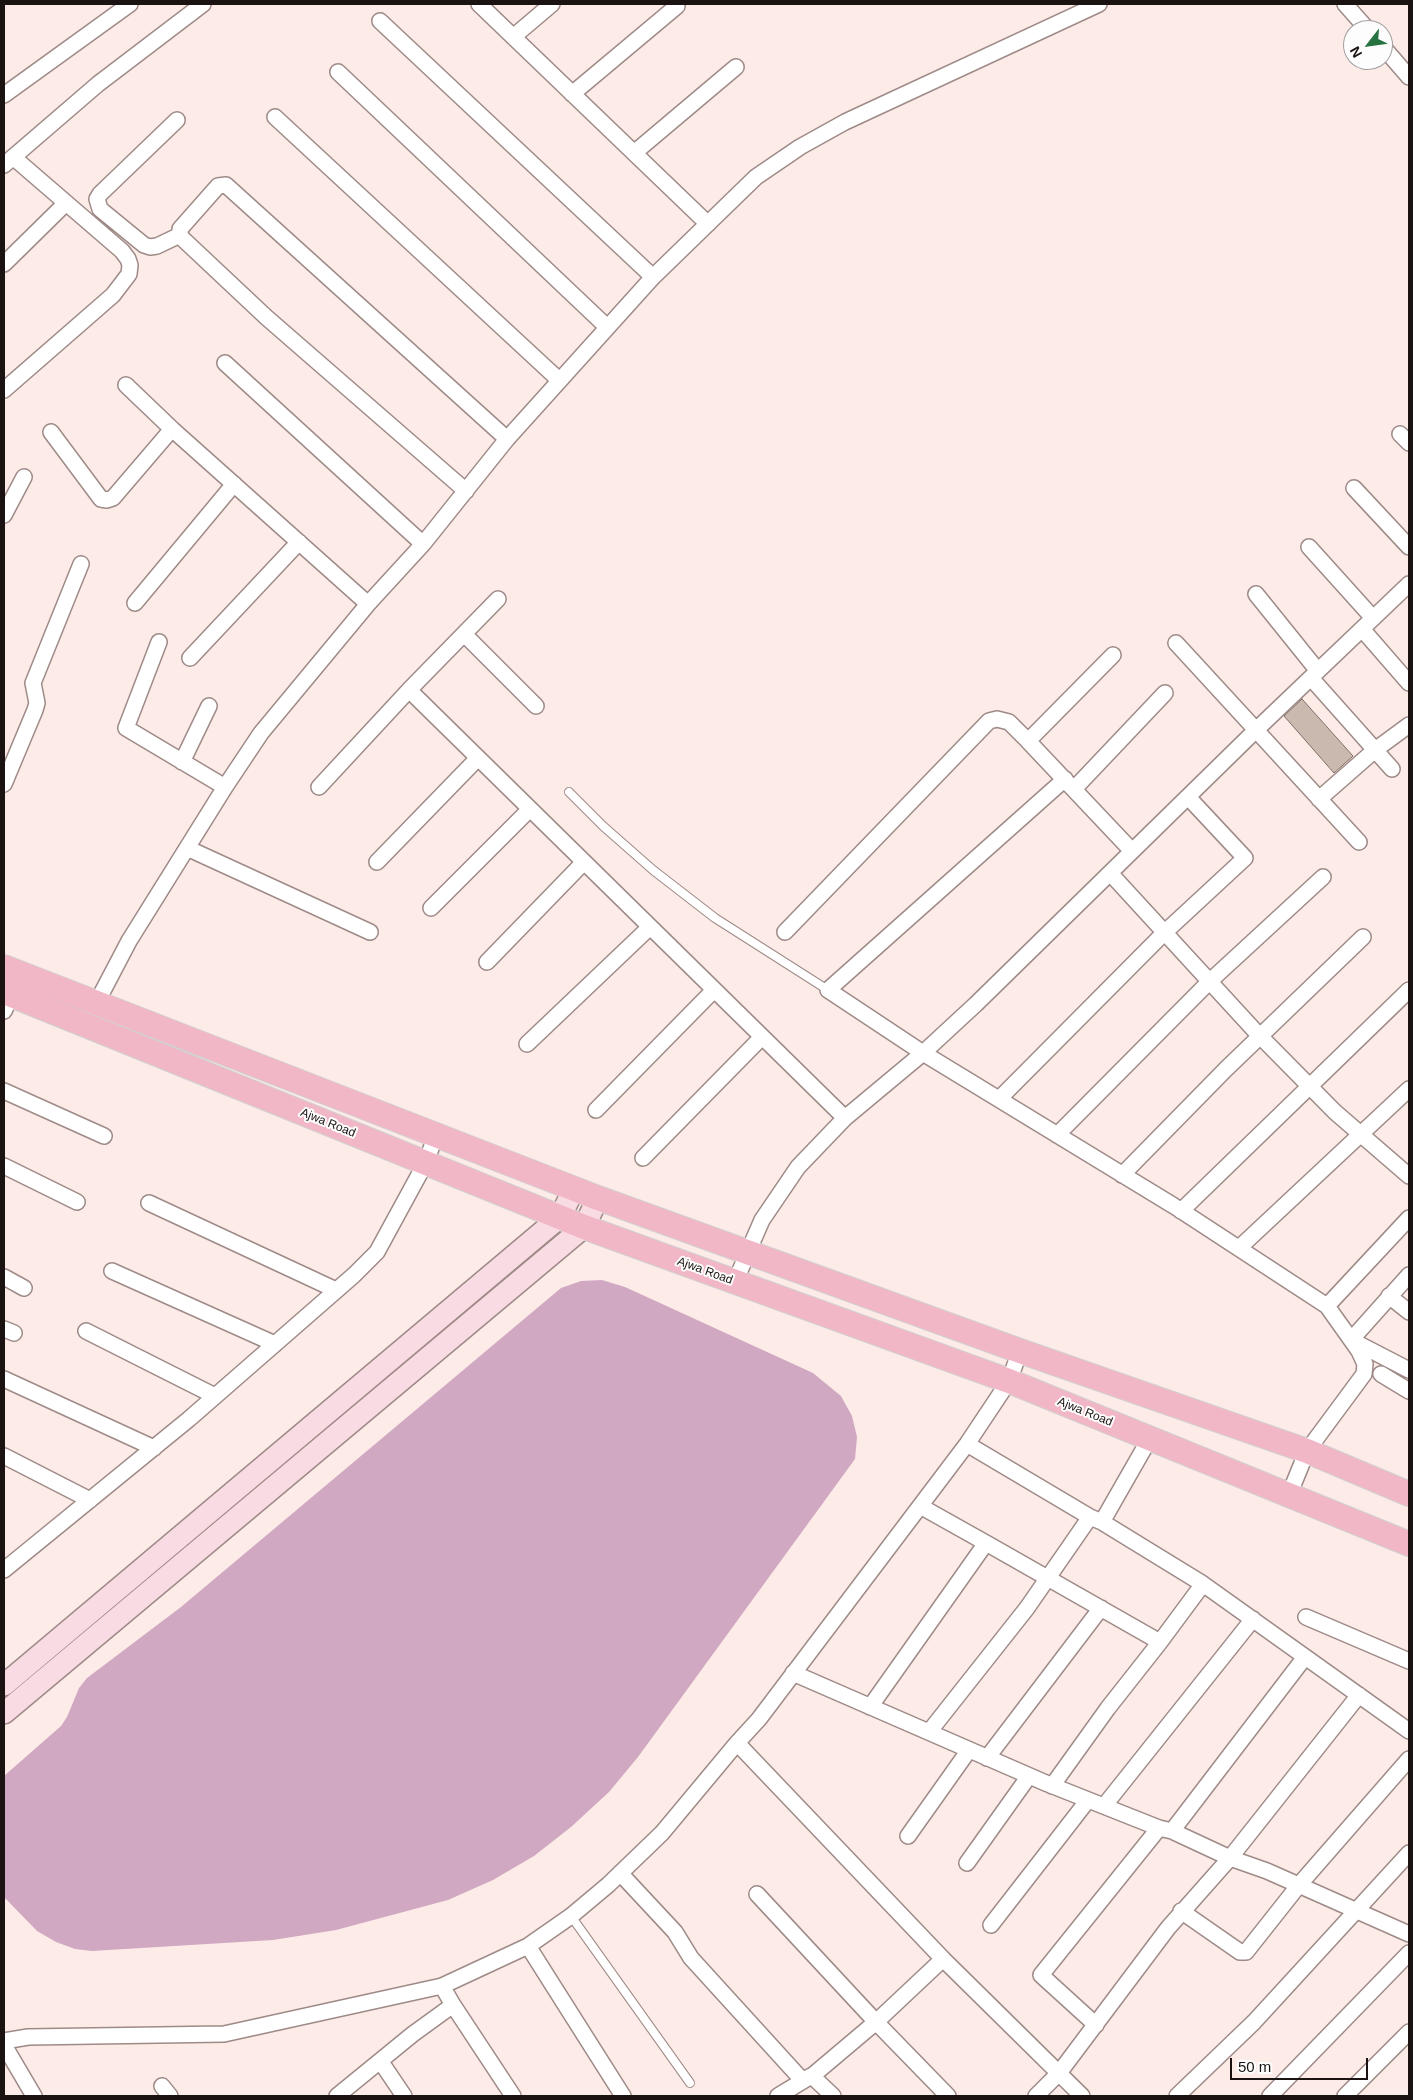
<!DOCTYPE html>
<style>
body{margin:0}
#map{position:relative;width:1413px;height:2100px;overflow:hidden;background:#fdebe8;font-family:Arial,sans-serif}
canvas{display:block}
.frame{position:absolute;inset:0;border:5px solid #1a1312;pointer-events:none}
.north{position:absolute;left:1343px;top:20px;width:50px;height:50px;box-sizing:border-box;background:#fdfdfd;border:1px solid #a29f9f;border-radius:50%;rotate:240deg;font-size:14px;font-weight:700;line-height:20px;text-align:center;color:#1a1312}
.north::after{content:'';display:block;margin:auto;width:18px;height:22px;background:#277241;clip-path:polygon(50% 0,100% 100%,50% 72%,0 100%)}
.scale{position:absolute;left:1230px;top:2058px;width:138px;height:22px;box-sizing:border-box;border:2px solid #1a1312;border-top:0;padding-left:6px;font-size:15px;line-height:18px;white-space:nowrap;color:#1a1312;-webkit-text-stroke:4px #fdfdfd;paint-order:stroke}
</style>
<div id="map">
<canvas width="1413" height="2100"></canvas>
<div class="frame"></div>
<div class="north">N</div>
<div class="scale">50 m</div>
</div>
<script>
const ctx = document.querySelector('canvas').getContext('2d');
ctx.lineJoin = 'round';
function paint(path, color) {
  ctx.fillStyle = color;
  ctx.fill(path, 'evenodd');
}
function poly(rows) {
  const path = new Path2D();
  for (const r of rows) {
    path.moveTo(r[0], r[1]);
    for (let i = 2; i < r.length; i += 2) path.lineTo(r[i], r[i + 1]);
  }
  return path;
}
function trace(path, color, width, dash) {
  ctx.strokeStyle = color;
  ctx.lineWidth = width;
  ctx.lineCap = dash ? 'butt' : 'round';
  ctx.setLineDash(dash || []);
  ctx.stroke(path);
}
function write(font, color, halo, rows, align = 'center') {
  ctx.font = font + ' Arial,sans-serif';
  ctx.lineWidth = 4;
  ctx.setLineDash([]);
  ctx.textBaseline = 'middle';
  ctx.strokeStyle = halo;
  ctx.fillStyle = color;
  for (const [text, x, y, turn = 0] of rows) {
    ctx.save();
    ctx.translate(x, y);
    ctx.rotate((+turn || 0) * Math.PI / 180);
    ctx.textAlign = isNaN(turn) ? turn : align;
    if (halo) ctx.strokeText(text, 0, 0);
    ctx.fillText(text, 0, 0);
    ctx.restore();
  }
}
const water = poly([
 [602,1280,625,1287,813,1373,841,1396,852,1416,857,1437,855,1459,638,1757,609,1792,571,1827,534,1856,493,1880,448,1900,336,1930,273,1940,92,1951,75,1949,56,1942,37,1931,4,1897,4,1776,61,1726,67,1717,79,1688,87,1678,181,1607,561,1288,581,1281]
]);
const building = poly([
 [1302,699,1353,756,1334,773,1284,716,1302,699]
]);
const lane = poly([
 [569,792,603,826,653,870,715,918,828,990],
 [571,1916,690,2083]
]);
const street = poly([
 [479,4,708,224],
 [1345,4,1368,30],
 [380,21,653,277],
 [513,37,552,4],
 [1383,47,1409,77],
 [338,72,607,327],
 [572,94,677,6],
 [4,95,130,4],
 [275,117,559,380],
 [177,120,100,194,97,199,100,209,144,245,150,247,157,246,180,235],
 [634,153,736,67],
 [4,165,98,84,203,4],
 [4,264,66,203],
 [225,363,423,544],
 [126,385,172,429,368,604],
 [4,390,113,295,129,274,130,265,128,259,122,251,13,157],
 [51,432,101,499,107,500,113,498,172,429],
 [1400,434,1409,443],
 [1354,488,1409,547],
 [466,491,266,317,183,239,180,235,180,229,218,186,226,185,507,439],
 [4,515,24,477],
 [1309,547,1373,618],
 [1256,594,1318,671],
 [135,603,234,484],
 [1362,629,1409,683],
 [464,634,536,706],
 [159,642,126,728,225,787],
 [1176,643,1359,842],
 [190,658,299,542],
 [1311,678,1392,769],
 [409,690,845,1118],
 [1028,741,1113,655],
 [182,762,209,706],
 [1065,779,828,990,923,1053,1174,1206,1327,1306],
 [4,784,35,710,37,703,33,683,81,564],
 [319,787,409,690,498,599],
 [1074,789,1165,693],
 [1319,799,1375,750,1409,725],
 [187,848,370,932],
 [377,862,478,758],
 [1110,873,1256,1032,1335,1112,1409,1176],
 [431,908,530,809],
 [785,932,989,721,997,719,1009,722,1028,741,1132,851],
 [487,962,584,862],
 [96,1004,129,941,225,787,261,733,368,604,423,544,507,439,653,277,756,177,800,147,845,122,1099,4],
 [4,1011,15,988],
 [527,1044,650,927],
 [4,1091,104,1136],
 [999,1099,1164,933,1245,858,1188,797],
 [596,1110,714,990],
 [1057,1135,1209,982,1323,877],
 [643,1158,762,1037],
 [4,1166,77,1202],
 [1122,1175,1226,1069,1363,937],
 [149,1203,336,1290],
 [1181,1211,1409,990],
 [1239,1248,1409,1089],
 [112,1271,275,1344],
 [1409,1275,1351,1340,1409,1370],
 [4,1277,24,1288],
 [735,1282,762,1220,798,1167,845,1118,923,1053,976,1004,1256,730,1409,584],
 [1389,1296,1409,1312],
 [4,1329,14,1333],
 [86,1331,215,1396],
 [1381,1374,1409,1391],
 [4,1379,154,1448],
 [967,1444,1090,1517,1102,1522,1203,1584,1409,1731],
 [4,1456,90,1500],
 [1289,1495,1307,1451,1364,1374,1365,1364,1359,1351,1327,1306,1409,1218],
 [920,1506,986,1543],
 [1102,1522,1150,1438],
 [4,1570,189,1419,354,1275,377,1252,426,1162,436,1135],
 [1306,1617,1409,1661],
 [793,1673,1048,1784,1159,1828,1172,1831,1230,1858,1267,1871,1409,1934],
 [870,1707,986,1543,1160,1642],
 [929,1732,1027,1608,1090,1517],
 [737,1743,943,1959,1082,2096],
 [987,1758,1101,1608],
 [1052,1786,1108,1708,1160,1642,1203,1584],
 [1104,1806,1253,1619],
 [1172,1831,1305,1657],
 [908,1836,969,1750],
 [967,1863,1029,1776],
 [620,1873,675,1932,691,1958,803,2081],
 [757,1894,876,2022,948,2096],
 [1181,1911,1240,1952,1246,1952,1299,1885,1409,1759],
 [991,1925,1088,1800],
 [528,1946,623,2096],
 [453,2005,513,2096],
 [1096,2025,1041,1975,1159,1828],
 [4,2041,28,2037,224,2034,442,1986,528,1946,571,1916,608,1885,662,1833,737,1743,759,1719,967,1444,1009,1381,1020,1351],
 [4,2045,34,2096],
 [381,2062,404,2096],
 [162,2086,170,2096],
 [337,2096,413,2034,453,2005,442,1986],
 [778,2096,811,2076],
 [833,2096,812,2076,876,2022,943,1959],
 [1036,2096,1059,2073,1168,1928,1230,1858,1359,1695],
 [1177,2096,1254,2022,1409,1853],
 [1270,2096,1409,1953],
 [1345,2096,1409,2032]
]);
const secondary = poly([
 [4,1685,560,1217,574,1189],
 [4,1713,584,1227,598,1198]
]);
const primary = poly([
 [4,967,598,1198,1020,1351,1307,1451,1409,1494],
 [4,992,584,1227,1009,1381,1409,1544]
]);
const streetNames = [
 ["Ajwa Road",328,1123,22],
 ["Ajwa Road",705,1271,20],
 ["Ajwa Road",1085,1412,22]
];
paint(water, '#d0a8c2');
paint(building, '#cab9ae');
trace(building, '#7f6f66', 1);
trace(lane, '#9e8a87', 10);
trace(street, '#9e8a87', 18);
trace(secondary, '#9e8a87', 24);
trace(primary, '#d1d0d0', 26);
trace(lane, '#fff', 8);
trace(street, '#fff', 15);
trace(secondary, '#f8dbe3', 21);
trace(primary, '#f2b7c7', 24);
write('12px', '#1a1312', '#fdfdfd', streetNames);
</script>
